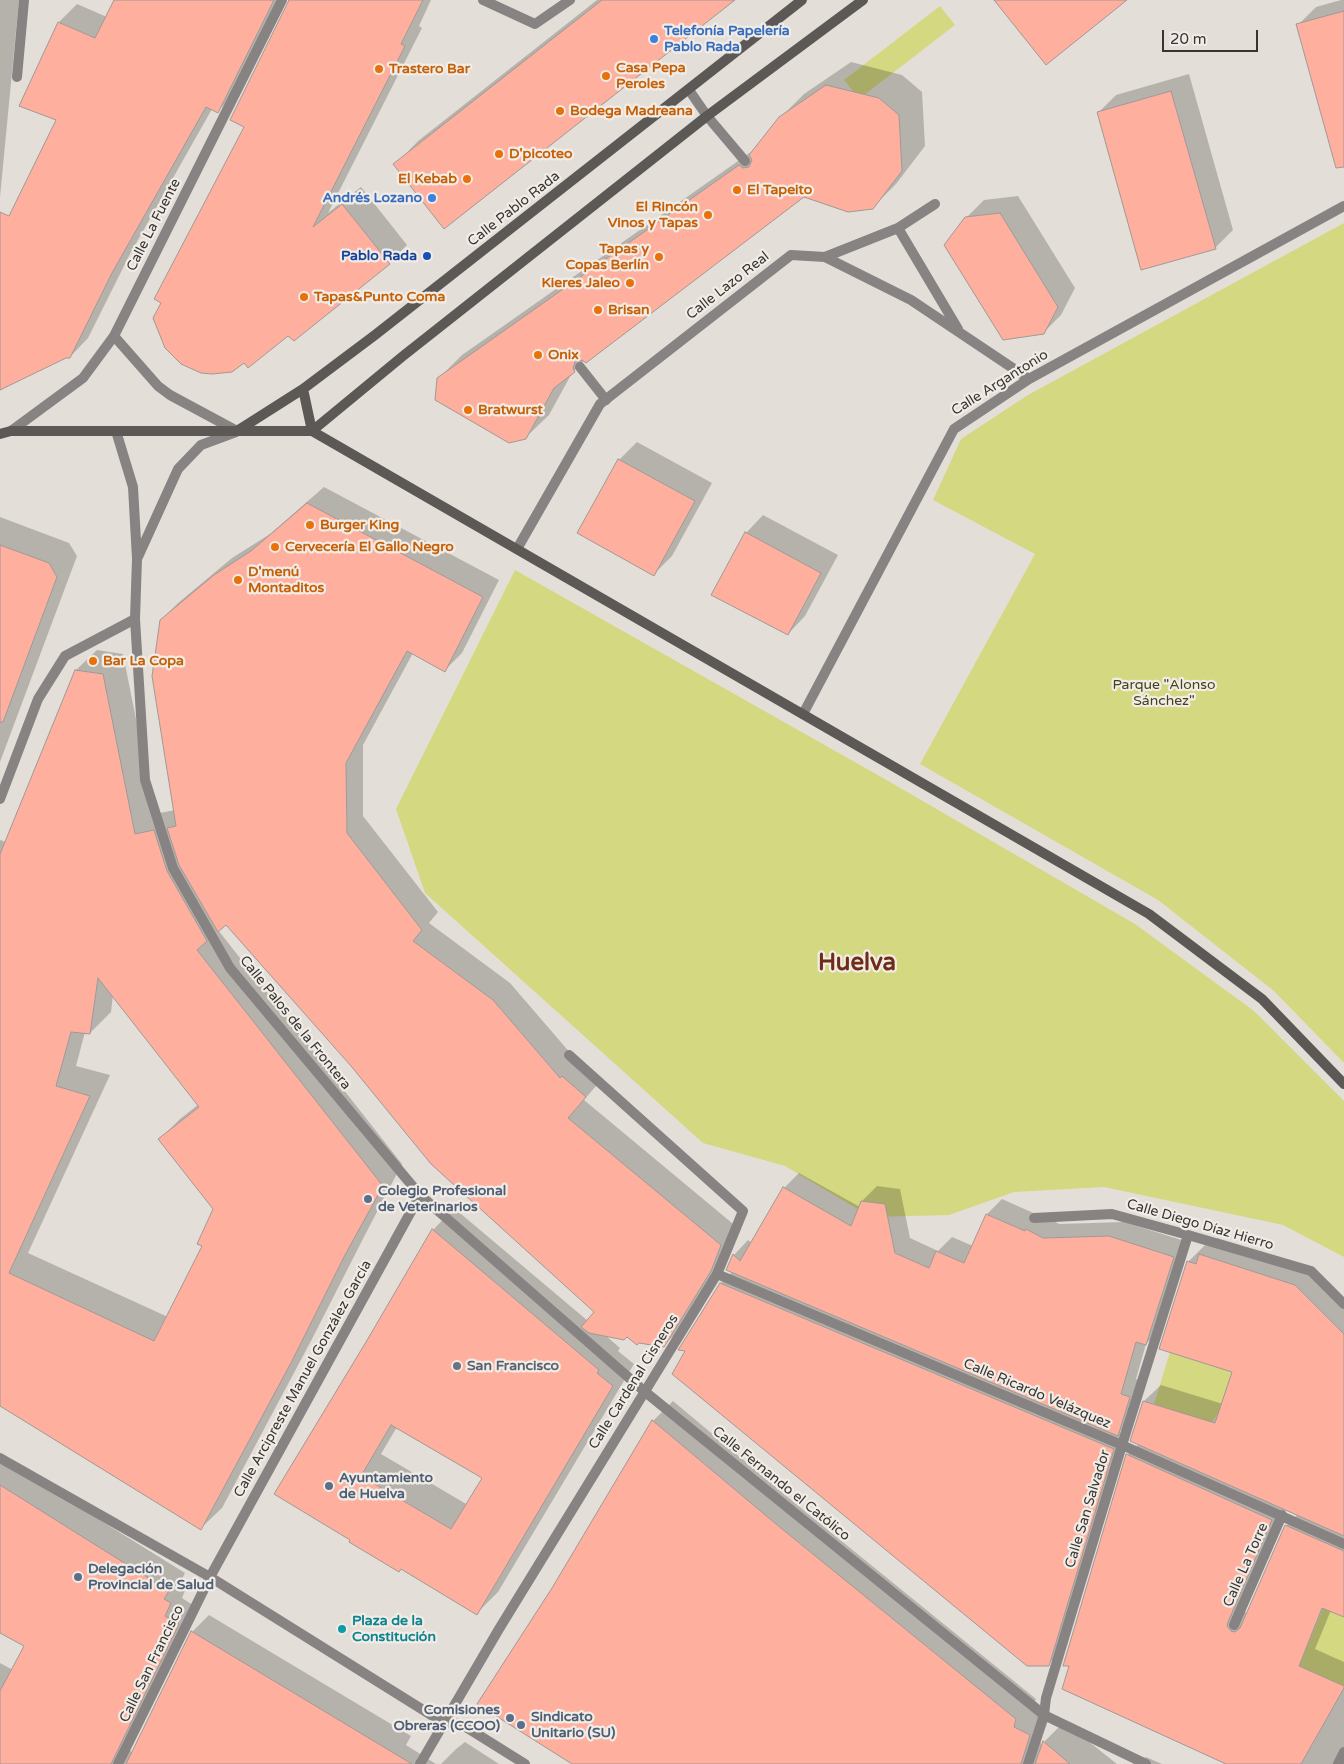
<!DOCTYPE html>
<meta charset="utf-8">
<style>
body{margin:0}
#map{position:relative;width:1344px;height:1764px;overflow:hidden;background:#e3dfd8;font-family:"Varela Round",sans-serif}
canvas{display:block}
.scale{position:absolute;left:1162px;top:30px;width:96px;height:22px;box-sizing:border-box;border:2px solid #373533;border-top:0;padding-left:6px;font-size:15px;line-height:18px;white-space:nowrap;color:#373533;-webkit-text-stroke:4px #f1ece6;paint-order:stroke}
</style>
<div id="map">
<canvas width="1344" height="1764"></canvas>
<div class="scale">20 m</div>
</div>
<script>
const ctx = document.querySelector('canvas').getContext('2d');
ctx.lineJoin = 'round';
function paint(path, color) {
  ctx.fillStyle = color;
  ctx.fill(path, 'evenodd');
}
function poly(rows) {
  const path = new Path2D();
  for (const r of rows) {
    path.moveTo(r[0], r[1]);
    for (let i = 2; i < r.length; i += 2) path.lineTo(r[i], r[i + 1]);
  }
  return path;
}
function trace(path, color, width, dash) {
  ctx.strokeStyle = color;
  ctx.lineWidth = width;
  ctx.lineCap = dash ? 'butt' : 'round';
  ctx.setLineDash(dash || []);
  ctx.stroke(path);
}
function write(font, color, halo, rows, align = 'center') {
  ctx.font = font + ' "Varela Round",sans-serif';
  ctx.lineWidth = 4.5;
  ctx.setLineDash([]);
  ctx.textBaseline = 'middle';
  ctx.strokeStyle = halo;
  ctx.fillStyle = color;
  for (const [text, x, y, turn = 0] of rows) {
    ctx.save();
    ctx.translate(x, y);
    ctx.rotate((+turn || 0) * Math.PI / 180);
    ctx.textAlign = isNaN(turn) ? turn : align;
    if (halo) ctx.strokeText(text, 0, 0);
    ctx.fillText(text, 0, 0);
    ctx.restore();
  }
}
const green = poly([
 [940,6,955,25,859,99,844,80],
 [1344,223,1344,1063,1274,991,1158,900,920,764,1035,554,933,500,961,439,1028,395],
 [515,570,883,778,1135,924,1254,1011,1344,1101,1344,1257,1283,1225,1104,1187,1014,1192,949,1215,871,1217,785,1166,703,1143,425,893,396,809],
 [1170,1352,1258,1380,1249,1404,1224,1396,1220,1410,1212,1423,1154,1404],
 [1323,1608,1344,1617,1344,1686,1299,1666]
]);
const shadow = poly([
 [0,0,19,0,0,197],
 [115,0,282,0,235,94,217,112,212,109,130,254,88,338,70,357,65,357,0,389,0,236,57,119,59,22,77,4,107,17],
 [289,0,431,0,419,26,422,28,328,213,361,187,407,245,389,263,294,339,245,127],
 [597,0,733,0,395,165,418,141],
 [1341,0,1344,0,1344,166,1298,25,1316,7],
 [851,62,902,75,922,92,925,146,896,184,872,208,804,195,584,361,572,373,549,415,525,438,438,379,462,355,758,147,780,118,804,94],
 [1189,74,1233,230,1215,248,1098,113,1116,95],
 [1018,196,1075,288,1061,315,1043,333,966,218,984,200],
 [637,442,712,483,672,556,654,574,619,460],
 [324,487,499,580,462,653,445,670,413,653,363,745,363,816,438,912,429,923,510,983,578,1062,602,1079,584,1100,738,1228,681,1329,663,1346,627,1335,605,1335,620,1348,618,1351,634,1364,498,1592,476,1614,276,1493,433,1230,454,1208,588,1321,596,1312,352,1065,227,923,218,930,402,1164,366,1233,312,1339,222,1508,201,1528,0,1405,0,840,6,842,76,670,97,650,123,654,155,814,175,810,161,620,178,603,232,558,270,534],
 [113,995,199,1104,180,1119,160,1139,214,1209,204,1245,168,1317,28,1253,110,1075,76,1066,85,1032,90,1033,111,1012],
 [397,1427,483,1478,468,1505,381,1454],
 [763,515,838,555,805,616,788,634,746,533],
 [0,517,69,543,77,556,0,762],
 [799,1173,860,1207,862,1201,877,1186,900,1189,910,1238,938,1251,952,1237,973,1246,987,1214,1002,1199,1040,1216,1042,1215,1059,1224,1124,1222,1188,1242,1161,1329,1146,1344,1136,1379,1144,1382,1132,1419,1120,1432,1127,1435,1063,1650,1048,1664,721,1283,732,1272,734,1255,748,1240,752,1243,784,1188],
 [1217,1238,1312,1268,1344,1300,1344,1616,1331,1610,1315,1649,1344,1662,1344,1764,1229,1764,1127,1455,1139,1444,1144,1401,1161,1385,1223,1404,1233,1371,1188,1262,1205,1245,1209,1246],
 [1286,1509,1298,1514,1286,1526,1248,1614,1245,1612,1244,1604],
 [673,1401,796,1504,1036,1699,1033,1707,1050,1715,1041,1741,1041,1749,1044,1742,1064,1722,1117,1764,575,1764,553,1589,653,1421],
 [0,1458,185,1573,181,1581,187,1585,182,1598,196,1607,128,1747,132,1753,192,1632,209,1615,411,1736,406,1745,436,1764,0,1764,0,1663,13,1670,25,1645,0,1631],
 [465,1742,499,1764,441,1764,456,1749],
 [1146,1757,1162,1764,1138,1764]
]);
const building = poly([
 [114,0,274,0,218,113,206,107,112,273,70,358,66,358,0,390,0,212,9,216,56,120,19,106,58,22,95,38,114,0],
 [289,0,423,0,401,44,405,46,313,227,342,204,390,264,294,341,288,336,248,368,244,363,232,372,212,374,201,373,181,364,165,348,153,318,161,303,154,299,244,127,230,120,289,0],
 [602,0,735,0,444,229,393,164,602,0],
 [994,0,1127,0,1046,65,994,0],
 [1344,11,1344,167,1336,168,1296,24,1344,11],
 [826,85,879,98,899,115,902,171,873,209,848,212,804,197,586,363,582,360,575,362,573,368,575,372,554,388,526,439,509,443,435,400,437,378,739,165,743,168,749,167,752,160,749,155,779,117,826,85],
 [1171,91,1216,249,1141,270,1097,112,1171,91],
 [1000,213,1058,307,1044,334,1003,340,944,245,965,217,1000,213],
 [618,459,695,501,654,576,577,533,618,459],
 [307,503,483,597,445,672,407,651,346,763,347,833,422,930,413,941,493,1000,560,1078,562,1076,586,1097,568,1118,721,1245,711,1271,664,1347,639,1343,637,1345,627,1337,624,1340,589,1333,581,1327,594,1312,431,1164,351,1066,226,925,218,932,179,865,167,828,176,826,152,676,160,620,214,575,251,551,307,503],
 [745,532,821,573,788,635,711,595,745,532],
 [0,545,49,563,57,577,3,722,0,722,0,545],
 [75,670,103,674,135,834,154,830,167,871,207,941,197,950,383,1186,345,1255,292,1361,201,1530,0,1406,0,854,75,670],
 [98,978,199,1107,158,1139,213,1209,197,1244,202,1246,154,1341,9,1273,90,1096,56,1086,71,1032,90,1034,98,978],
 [783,1187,851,1226,861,1201,885,1204,895,1253,929,1268,936,1251,964,1263,986,1214,1025,1231,1026,1229,1043,1238,1109,1236,1174,1257,1146,1345,1136,1342,1121,1394,1130,1397,1118,1436,726,1270,733,1254,740,1261,783,1187],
 [432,1229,599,1370,597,1373,613,1386,477,1615,401,1569,399,1572,349,1542,350,1540,274,1494,366,1342,432,1229],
 [391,1425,482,1478,451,1529,361,1476,391,1425],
 [1199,1254,1295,1285,1344,1334,1344,1536,1130,1441,1143,1401,1215,1423,1232,1372,1159,1349,1187,1261,1196,1264,1199,1254],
 [720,1283,1114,1449,1049,1666,1027,1666,672,1374,685,1351,678,1350,720,1283],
 [652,1420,776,1524,1016,1719,1014,1727,1030,1735,1021,1764,572,1764,477,1704,552,1588,652,1420],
 [1126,1454,1272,1520,1228,1622,1227,1626,1231,1631,1235,1632,1240,1628,1285,1525,1344,1551,1344,1617,1322,1608,1299,1666,1344,1686,1344,1688,1301,1764,1226,1764,1062,1689,1069,1666,1063,1666,1126,1454],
 [0,1485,169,1591,164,1599,171,1603,165,1616,179,1624,111,1764,0,1764,0,1691,24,1646,0,1633,0,1485],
 [191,1631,412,1764,126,1764,191,1631],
 [1043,1741,1070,1764,1035,1764,1043,1741]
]);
const lane = poly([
 [707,116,745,161],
 [580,367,606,400]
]);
const street = poly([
 [483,0,535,24,570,0],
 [17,77,24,0],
 [689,90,707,116],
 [935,204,898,228,958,329],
 [825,257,898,228],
 [114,336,158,386,170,395,237,431],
 [11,431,83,378,114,336,282,0],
 [116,431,133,487,137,559,135,619,145,780,173,868,230,968,420,1195,644,1391,1044,1715,1146,1764],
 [517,549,600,404,791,255,825,257,911,300,1029,379],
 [138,557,178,469,201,445,236,432],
 [803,714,954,429,1029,379,1344,206],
 [0,799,38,699,65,656,135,619],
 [1034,1218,1112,1214,1188,1235,1311,1271,1344,1304],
 [717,1274,1122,1445,1344,1544],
 [0,1458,210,1577,444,1723,461,1724,525,1764],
 [1234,1625,1282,1515],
 [118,1764,210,1577,420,1195],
 [420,1764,499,1629,717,1274,743,1211,569,1055],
 [1028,1764,1044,1715,1046,1698,1122,1445,1188,1235],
 [1338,1764,1344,1752]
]);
const secondary = poly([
 [303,389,312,431,1149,914,1262,999,1344,1084],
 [237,431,303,389,375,335,802,0],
 [312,431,403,356,707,116,863,0],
 [0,434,11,431,312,431]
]);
const markers = [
 [654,39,5,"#3f7fe0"],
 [379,69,5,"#e8710a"],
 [606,76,5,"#e8710a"],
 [560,111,5,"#e8710a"],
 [499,154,5,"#e8710a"],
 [467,179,5,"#e8710a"],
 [737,190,5,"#e8710a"],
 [432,198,5,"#3f7fe0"],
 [708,215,5,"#e8710a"],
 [427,256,5,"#1a4fb4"],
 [659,257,5,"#e8710a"],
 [630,283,5,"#e8710a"],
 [304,297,5,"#e8710a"],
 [598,310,5,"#e8710a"],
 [538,355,5,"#e8710a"],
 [468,410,5,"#e8710a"],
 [310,525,5,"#e8710a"],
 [275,547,5,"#e8710a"],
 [238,580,5,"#e8710a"],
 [93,661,5,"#e8710a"],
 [368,1199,5,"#5c6f8a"],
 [457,1366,5,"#6b7280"],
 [329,1486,5,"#5c6f8a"],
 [78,1577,5,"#5c6f8a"],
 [342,1629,5,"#0f9aa8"],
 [510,1718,5,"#5c6f8a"],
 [521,1725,5,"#5c6f8a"]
];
const shopNames = [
 ["Telefonía Papelería",664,31],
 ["Pablo Rada",664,47],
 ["Andrés Lozano",422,198,"right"]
];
const foodNames = [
 ["Casa Pepa",616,68],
 ["Peroles",616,84],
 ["Trastero Bar",389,69],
 ["Bodega Madreana",570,111],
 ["D'picoteo",509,154],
 ["El Kebab",457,179,"right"],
 ["El Tapeito",747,190],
 ["El Rincón",698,207,"right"],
 ["Vinos y Tapas",698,223,"right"],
 ["Tapas y",649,249,"right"],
 ["Copas Berlín",649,265,"right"],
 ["Kieres Jaleo",620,283,"right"],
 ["Tapas&Punto Coma",314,297],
 ["Brisan",608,310],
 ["Onix",548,355],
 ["Bratwurst",478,410],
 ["Burger King",320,525],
 ["Cervecería El Gallo Negro",285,547],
 ["D'menú",248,572],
 ["Montaditos",248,588],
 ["Bar La Copa",103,661]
];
const streetNames = [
 ["Calle Pablo Rada",514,209,-38],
 ["Calle La Fuente",154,225,-63],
 ["Calle Lazo Real",728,286,-38],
 ["Calle Argantonio",1000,383,-32],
 ["Calle Palos de la Frontera",295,1023,51],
 ["Calle Diego Díaz Hierro",1200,1225,16],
 ["Calle Arcipreste Manuel González García",303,1379,-61],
 ["Calle Cardenal Cisneros",634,1382,-58],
 ["Calle Ricardo Velázquez",1037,1394,23],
 ["Calle Fernando el Católico",781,1484,39],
 ["Calle San Salvador",1088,1509,-73],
 ["Calle La Torre",1246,1565,-66],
 ["Calle San Francisco",152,1664,-64]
];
const transitNames = [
 ["Pablo Rada",417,256]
];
const parkNames = [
 ["Parque \"Alonso",1164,685],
 ["Sánchez\"",1164,701]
];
const serviceNames = [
 ["Colegio Profesional",378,1191],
 ["de Veterinarios",378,1207],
 ["Ayuntamiento",339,1478],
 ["de Huelva",339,1494],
 ["Delegación",88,1569],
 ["Provincial de Salud",88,1585],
 ["Comisiones",500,1710,"right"],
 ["Obreras (CCOO)",500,1726,"right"],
 ["Sindicato",531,1717],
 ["Unitario (SU)",531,1733]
];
const worshipNames = [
 ["San Francisco",467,1366]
];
const cultureNames = [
 ["Plaza de la",352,1621],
 ["Constitución",352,1637]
];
const townNames = [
 ["Huelva",857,964]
];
paint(green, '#d4d881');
paint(shadow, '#0003');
paint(building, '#feaf9d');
trace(building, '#a09896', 1);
trace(lane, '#868382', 10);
trace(street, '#868382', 10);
trace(secondary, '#5c5856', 10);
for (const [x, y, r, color] of markers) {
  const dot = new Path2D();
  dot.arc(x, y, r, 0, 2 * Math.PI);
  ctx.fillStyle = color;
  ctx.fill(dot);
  trace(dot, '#f1ece6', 2);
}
write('bold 14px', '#366cbe', '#f1ece6', shopNames, 'left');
write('bold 14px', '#c56008', '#f1ece6', foodNames, 'left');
write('14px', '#373533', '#f1ece6', streetNames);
write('bold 14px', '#164399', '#f1ece6', transitNames, 'right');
write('14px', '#42431a', '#f1ece6', parkNames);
write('bold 14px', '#4e5e75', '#f1ece6', serviceNames, 'left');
write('bold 14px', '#5b616d', '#f1ece6', worshipNames, 'left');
write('bold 14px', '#0d838f', '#f1ece6', cultureNames, 'left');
write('bold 24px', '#6f2c17', '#f1ece6', townNames);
</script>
